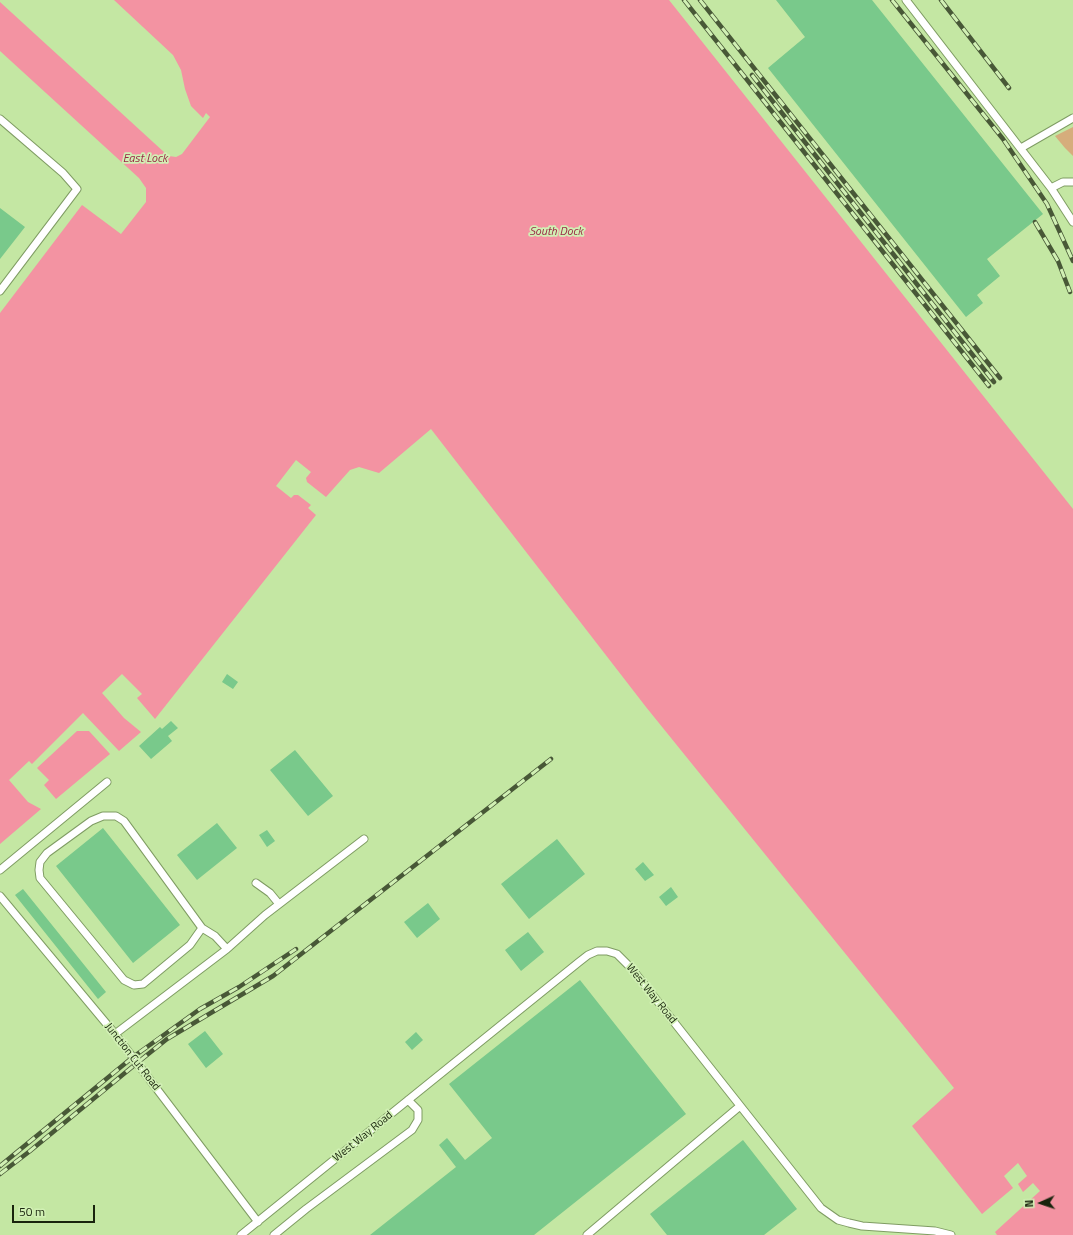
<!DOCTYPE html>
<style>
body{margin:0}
#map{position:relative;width:1073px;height:1235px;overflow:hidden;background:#d1f0b4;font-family:"Titillium Web",sans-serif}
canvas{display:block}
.north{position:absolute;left:1021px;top:1183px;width:40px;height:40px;-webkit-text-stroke:3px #d1f0b4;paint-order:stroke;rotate:267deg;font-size:11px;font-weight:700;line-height:16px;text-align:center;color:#19240d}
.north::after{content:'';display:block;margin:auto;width:14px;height:18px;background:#19240d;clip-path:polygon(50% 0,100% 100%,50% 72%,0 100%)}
.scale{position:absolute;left:12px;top:1205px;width:83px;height:18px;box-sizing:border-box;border:2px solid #19240d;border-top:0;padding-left:5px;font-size:12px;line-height:14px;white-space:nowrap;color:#19240d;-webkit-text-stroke:3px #d1f0b4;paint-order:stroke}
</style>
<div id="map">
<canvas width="1073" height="1235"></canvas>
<div class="north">N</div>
<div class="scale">50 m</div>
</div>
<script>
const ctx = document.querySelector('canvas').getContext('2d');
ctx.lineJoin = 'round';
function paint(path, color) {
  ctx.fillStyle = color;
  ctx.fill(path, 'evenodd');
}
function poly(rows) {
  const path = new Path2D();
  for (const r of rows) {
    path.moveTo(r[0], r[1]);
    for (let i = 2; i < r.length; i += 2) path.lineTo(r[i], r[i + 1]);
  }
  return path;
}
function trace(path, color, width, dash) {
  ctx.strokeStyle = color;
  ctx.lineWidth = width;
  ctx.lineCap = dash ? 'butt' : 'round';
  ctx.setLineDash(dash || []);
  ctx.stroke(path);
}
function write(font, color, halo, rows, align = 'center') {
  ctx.font = font + ' "Titillium Web",sans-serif';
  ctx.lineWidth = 3.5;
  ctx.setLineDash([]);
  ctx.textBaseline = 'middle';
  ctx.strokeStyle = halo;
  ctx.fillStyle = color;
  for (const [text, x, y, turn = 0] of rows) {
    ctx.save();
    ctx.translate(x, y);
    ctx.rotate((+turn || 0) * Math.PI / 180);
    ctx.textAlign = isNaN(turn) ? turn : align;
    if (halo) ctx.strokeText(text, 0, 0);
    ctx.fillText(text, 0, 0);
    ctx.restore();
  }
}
const built = poly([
 [0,0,1073,0,1073,1235,0,1235]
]);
const green = poly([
 [1073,127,1073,156,1065,148,1055,136]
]);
const water = poly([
 [114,0,669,0,1073,509,1073,1235,997,1235,995,1232,1040,1191,1033,1183,1023,1192,1018,1184,1027,1176,1018,1163,1004,1176,1013,1188,982,1214,912,1126,954,1088,646,707,431,429,379,473,359,467,350,470,326,497,307,482,306,478,311,472,296,460,276,486,291,498,294,495,298,495,311,505,308,508,316,515,155,719,137,698,142,694,122,674,102,693,124,718,141,732,119,751,83,713,32,764,29,761,9,780,28,802,41,809,0,844,0,313,82,205,121,234,146,202,146,188,139,178,0,51,0,2,165,153,169,156,176,157,182,154,210,117,206,113,203,118,191,106,185,89,181,70,173,55],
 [77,731,89,731,110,754,56,799,44,785,49,780,37,768]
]);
const building = poly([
 [776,0,872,0,1043,214,987,259,1000,276,977,295,983,303,966,317,768,68,805,37],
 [0,208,25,227,0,259],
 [227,674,238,682,233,689,222,682],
 [171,721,178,728,168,736,172,741,151,759,139,746,160,727,162,729],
 [295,750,333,796,308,816,270,770],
 [217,823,237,848,197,880,177,855],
 [103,828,180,925,133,963,56,866],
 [267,830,275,841,267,847,259,835],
 [557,839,585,874,529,919,501,884],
 [643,862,654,875,645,881,635,869],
 [671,887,678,897,666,906,659,897],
 [23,889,106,992,98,999,15,895],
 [428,903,440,919,417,938,404,922],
 [528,932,544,952,521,971,505,950],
 [580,980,686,1114,534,1235,370,1235,456,1167,439,1145,447,1138,465,1160,492,1138,449,1084],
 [205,1031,223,1054,206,1068,188,1044],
 [416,1032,423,1040,412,1050,405,1042],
 [743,1140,797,1209,764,1235,667,1235,650,1214]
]);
const lane = poly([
 [906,0,1051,188,1073,222],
 [0,119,63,173,77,189,0,291],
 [1021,148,1073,118],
 [1051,188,1063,182,1073,182],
 [0,870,107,782],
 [256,883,270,893,279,904],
 [0,896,115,1034,258,1222],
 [202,928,190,945,143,984,134,985,124,980,40,878,39,870,40,862,47,853,91,821,103,816,116,816,124,821,202,928,215,936,227,949],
 [115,1034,227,949,265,915,364,839],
 [241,1235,579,962,588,955,597,951,607,951,617,954,632,969,821,1208,838,1220,849,1223,862,1226,935,1231,951,1235],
 [274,1235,306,1209,412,1130,418,1120,418,1110,408,1100],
 [587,1235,740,1106]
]);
const rail = poly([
 [684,0,989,386],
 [700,0,1000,378],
 [892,0,1003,139,1047,204,1073,261],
 [941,0,1009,88],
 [752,75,994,382],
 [1035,222,1058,261,1070,292],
 [0,1166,133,1057,200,1009,239,987,296,949],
 [0,1174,30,1151,137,1063,167,1039,273,976,551,759]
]);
const streetNames = [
 ["West Way Road",651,994,51],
 ["Junction Cut Road",132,1057,52],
 ["West Way Road",363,1137,-39]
];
const waterNames = [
 ["East Lock",145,159],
 ["South Dock",556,232]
];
paint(built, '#c4e7a3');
paint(green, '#d6ad7c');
paint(water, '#f393a2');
paint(building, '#79c98b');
trace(lane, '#7f9c63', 9);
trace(lane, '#fff', 7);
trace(rail, '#485837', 4.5);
trace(rail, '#d1f0b4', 3, [9]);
write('11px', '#19240d', '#d1f0b4', streetNames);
write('italic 12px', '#982845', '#d1f0b4', waterNames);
</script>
